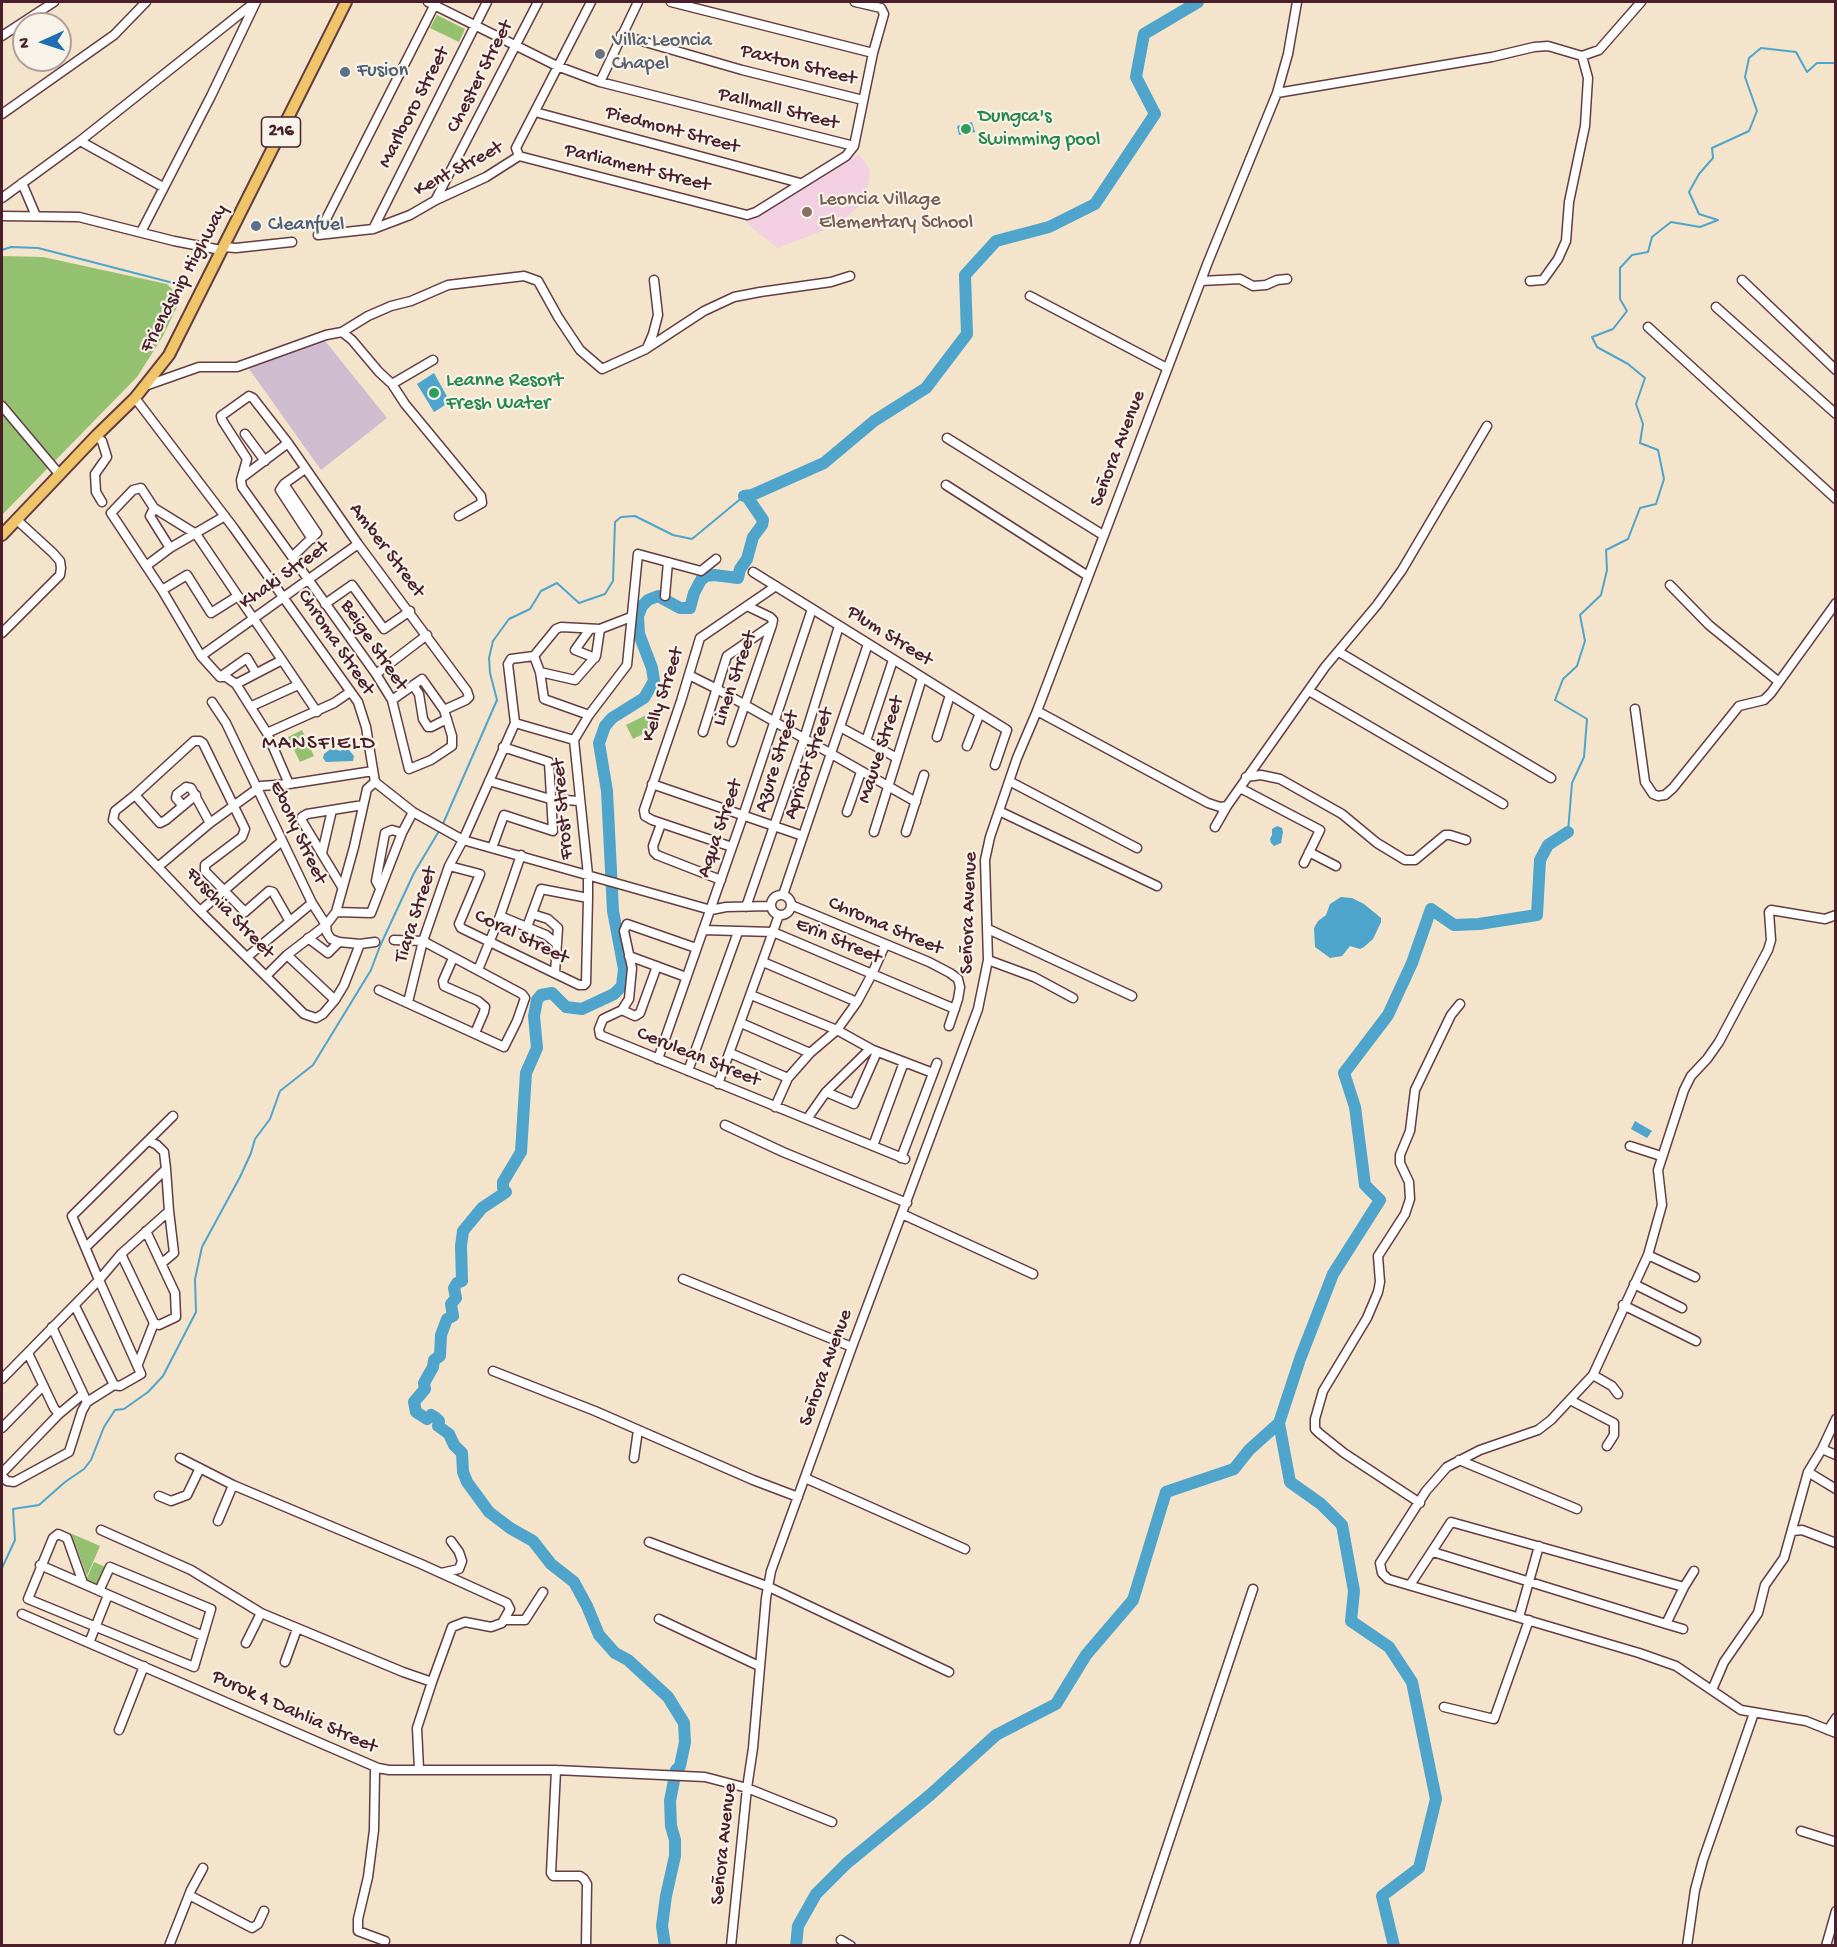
<!DOCTYPE html>
<meta charset="utf-8">
<style>
body{margin:0}
#map{position:relative;width:1837px;height:1947px;overflow:hidden;background:#f3e4cb;font-family:"Gochi Hand",sans-serif}
canvas{display:block}
.frame{position:absolute;inset:0;border:3px solid #4a1f2b;pointer-events:none}
.north{position:absolute;left:12px;top:12px;width:60px;height:60px;box-sizing:border-box;background:#f7f3e8;border:2px solid #b29e9c;border-radius:50%;rotate:267deg;font-size:16px;font-weight:700;line-height:24px;text-align:center;color:#4a1f2b}
.north::after{content:'';display:block;margin:auto;width:21px;height:27px;background:#1f6fb2;clip-path:polygon(50% 0,100% 100%,50% 72%,0 100%)}
</style>
<div id="map">
<canvas width="1837" height="1947"></canvas>
<div class="frame"></div>
<div class="north">N</div>
</div>
<script>
const ctx = document.querySelector('canvas').getContext('2d');
ctx.lineJoin = 'round';
function paint(path, color) {
  ctx.fillStyle = color;
  ctx.fill(path, 'evenodd');
}
function poly(rows) {
  const path = new Path2D();
  for (const r of rows) {
    if (r.length === 3) {
      path.moveTo(r[0] + r[2], r[1]);
      path.arc(r[0], r[1], r[2], 0, 2 * Math.PI);
      continue;
    }
    path.moveTo(r[0], r[1]);
    for (let i = 2; i < r.length; i += 2) path.lineTo(r[i], r[i + 1]);
  }
  return path;
}
function trace(path, color, width, dash) {
  ctx.strokeStyle = color;
  ctx.lineWidth = width;
  ctx.lineCap = dash ? 'butt' : 'round';
  ctx.setLineDash(dash || []);
  ctx.stroke(path);
}
function write(font, color, halo, rows, align = 'center') {
  ctx.font = font + ' "Gochi Hand",sans-serif';
  ctx.lineWidth = 4.5;
  ctx.setLineDash([]);
  ctx.textBaseline = 'middle';
  ctx.strokeStyle = halo;
  ctx.fillStyle = color;
  for (const [text, x, y, turn = 0] of rows) {
    ctx.save();
    ctx.translate(x, y);
    ctx.rotate((+turn || 0) * Math.PI / 180);
    ctx.textAlign = isNaN(turn) ? turn : align;
    if (halo) ctx.strokeText(text, 0, 0);
    ctx.fillText(text, 0, 0);
    ctx.restore();
  }
}
const built = poly([
 [859,154,870,170,865,201,837,225,778,248,746,223]
]);
const industrial = poly([
 [322,337,387,418,321,470,247,366]
]);
const green = poly([
 [437,15,465,29,459,42,430,28],
 [2,256,43,257,167,284,181,298,163,336,137,377,2,515],
 [650,713,657,727,633,739,626,725],
 [302,730,314,756,300,762,288,737],
 [70,1533,100,1546,87,1576,72,1536],
 [94,1562,108,1568,99,1588,88,1582,87,1578]
]);
const water = poly([
 [972,122,975,132,959,135,957,126],
 [434,373,450,402,434,412,417,384],
 [332,748,340,751,344,749,349,750,354,756,353,761,326,762,323,758,324,754],
 [1277,826,1282,828,1283,832,1281,843,1274,846,1271,843,1270,839,1272,835,1272,829],
 [1341,897,1352,898,1364,904,1381,918,1381,922,1373,939,1364,947,1360,949,1350,946,1342,956,1330,958,1315,947,1314,928,1318,921,1326,915,1330,904],
 [1635,1121,1652,1131,1647,1138,1631,1129]
]);
const stream = poly([
 [2,250,11,247,38,248,185,286],
 [442,826,497,700,490,673,489,658,493,641,509,619,530,609,541,591,557,583,579,603,605,594,613,581,615,522,621,517,635,516,673,535,692,539,744,496],
 [1568,832,1572,783,1584,757,1587,719,1555,700,1563,679,1577,666,1585,641,1580,615,1601,595,1607,570,1606,550,1628,539,1640,508,1656,504,1664,479,1658,450,1640,443,1643,424,1636,404,1645,378,1628,364,1597,347,1592,337,1613,329,1627,311,1620,299,1620,268,1632,255,1648,252,1652,237,1671,222,1700,227,1718,220,1699,214,1689,192,1699,174,1713,158,1712,148,1749,131,1757,111,1745,77,1749,58,1761,48,1796,52,1807,72,1817,63,1836,63],
 [2,1568,15,1540,13,1509,39,1505,65,1482,84,1469,91,1460,104,1427,115,1410,124,1409,148,1392,163,1376,196,1312,195,1279,202,1247,240,1177,251,1153,255,1139,270,1119,280,1091,313,1065,371,970,380,946,414,873,439,831]
]);
const river = poly([
 [744,496,752,495,824,463,874,421,926,388,967,334,965,275,996,241,1049,227,1095,204,1155,114,1136,77,1144,34,1198,2],
 [1279,1423,1290,1482,1321,1504,1342,1525,1354,1591,1351,1621,1389,1647,1412,1682,1436,1799,1419,1868,1382,1896,1394,1946],
 [665,1946,662,1926,666,1896,675,1856,675,1840,671,1826,670,1801,676,1770,680,1766,685,1742,684,1723,668,1697,628,1660,615,1653,599,1635,587,1606,574,1582,551,1564,533,1541,510,1528,489,1512,467,1482,463,1472,462,1453,454,1445,449,1434,438,1426,439,1421,436,1418,431,1415,427,1419,416,1412,414,1402,425,1389,424,1383,433,1367,434,1360,440,1356,441,1335,447,1319,453,1316,451,1304,456,1298,454,1288,457,1283,462,1281,461,1246,463,1231,482,1208,506,1192,503,1188,503,1182,521,1152,526,1073,537,1048,534,1016,537,1000,541,995,552,993,566,1007,582,1009,614,994,622,986,624,969,613,911,607,791,599,743,605,726,612,718,644,698,654,681,652,668,639,634,638,616,642,606,648,600,658,596,680,608,690,608,694,593,701,580,706,576,714,575,738,578,740,569,747,559,753,537,762,525,763,520,748,498,744,496],
 [796,1946,798,1926,816,1894,847,1863,930,1795,996,1735,1056,1704,1086,1655,1133,1600,1166,1492,1234,1469,1249,1450,1279,1423,1300,1359,1333,1274,1380,1200,1365,1185,1355,1107,1344,1073,1388,1015,1412,963,1431,909,1454,925,1479,924,1537,915,1540,860,1548,845,1568,832]
]);
const minor = poly([
 [428,2,557,66,600,82,854,146],
 [436,2,318,235,373,229,410,215,436,200,486,177,519,156],
 [671,2,873,53],
 [621,35,742,70,863,100],
 [2,36,54,2],
 [1582,56,1599,50,1641,2],
 [600,82,638,2],
 [1277,93,1492,57,1534,47,1548,46,1582,56,1588,78,1585,126,1569,202,1566,241,1558,259,1543,280,1530,281],
 [535,112,800,183],
 [2,114,114,35,146,2],
 [80,141,163,187],
 [519,156,747,215,756,212,846,156,854,146,873,53,884,14,881,8,855,2],
 [519,156,516,148,591,2],
 [22,183,36,216],
 [2,198,80,141,255,2],
 [436,199,538,2],
 [2,216,79,217,174,241,221,250],
 [373,229,487,2],
 [141,232,211,96,256,2],
 [223,247,236,248,292,242],
 [1742,280,1836,370],
 [1201,281,1240,279,1253,286,1266,285,1277,280,1287,279],
 [1030,296,1167,368],
 [1716,307,1836,414],
 [1648,327,1836,499],
 [342,332,368,316,391,306,411,301,448,285,524,276,538,281,558,317,580,350,602,369,646,349,704,311,734,297,760,292,831,282,850,276],
 [647,348,653,334,658,315,654,280],
 [392,384,405,404,481,496,482,503,459,516],
 [145,386,199,367,237,367,326,335,342,332,352,340,379,372,392,384,433,360],
 [135,398,233,527,358,702,366,727,375,782,413,812,463,840,711,910,726,907,771,906],
 [2,406,60,475],
 [245,434,265,461],
 [96,436,102,441,107,457,95,474,96,492,102,502],
 [947,438,1103,535],
 [305,469,284,484,280,490,312,539],
 [244,476,288,443],
 [284,484,317,533,292,557],
 [946,485,1088,576],
 [154,508,150,516,170,548],
 [146,566,170,548,225,516],
 [753,572,1007,730,995,765],
 [1670,585,1709,625,1779,682],
 [162,590,187,575,211,613,238,596],
 [665,596,668,562],
 [325,604,352,585,384,629,410,611],
 [590,629,575,650,595,658],
 [2,633,60,575,61,568,60,561,53,553,17,520],
 [1339,652,1551,778],
 [201,656,358,544],
 [534,656,540,672,544,699,589,715],
 [282,660,236,684,226,677,220,677,201,656,162,590,111,513,133,490,141,488,154,508,196,534,238,596,282,660,317,712],
 [540,672,575,680,596,656,600,629],
 [376,674,427,635],
 [689,675,717,689,916,802],
 [220,677,247,658,256,673],
 [236,684,267,733,289,784],
 [413,685,419,694,423,719,428,727,431,727,447,719],
 [1309,691,1503,804],
 [392,700,422,679,444,710,452,736,452,746,431,760,409,769,392,700,376,674,242,487,241,480,247,459,222,420,221,416,249,396,253,398,288,443,358,544,467,691,469,697,466,700,444,710],
 [212,702,226,723,312,903,326,925,327,933,331,939,339,942,360,944,375,942],
 [252,706,298,685],
 [1635,709,1645,782,1653,794,1658,796,1665,795,1673,788,1739,706,1764,700,1771,693,1836,603],
 [1037,711,1208,803,1220,807,1227,806,1325,667,1377,605,1402,570,1487,426],
 [515,723,574,740],
 [840,727,897,758],
 [703,732,727,656,772,625],
 [267,733,334,703,350,692],
 [937,737,950,695],
 [866,741,893,660],
 [732,742,772,625,773,620,770,617,747,606],
 [967,746,980,713],
 [1246,777,1261,775,1280,779,1342,814,1377,843,1405,860,1415,860,1445,835,1450,835,1466,840],
 [489,781,550,799,579,801],
 [1009,781,1137,848],
 [652,784,803,836],
 [1240,788,1320,830,1304,863],
 [135,795,160,823,166,820,196,795],
 [183,806,176,798,177,794,186,787,191,788,210,823],
 [999,811,1157,886],
 [847,812,861,772],
 [661,824,653,846,654,852,657,855,721,880],
 [1215,827,1227,806],
 [874,832,922,678],
 [906,832,924,775],
 [732,847,652,820,645,816,644,810,681,701,700,638,776,586],
 [492,848,504,815,553,831,549,762,503,747],
 [1309,852,1336,866],
 [322,853,332,810],
 [159,866,210,823,261,786,289,784,373,771],
 [449,866,480,874,459,924,461,928,579,985,584,985,586,983,588,898],
 [342,887,302,821,302,817,307,814,363,805],
 [380,888,376,881,385,833,392,830,402,833],
 [783,895,868,644],
 [781,905,10],
 [791,905,929,962,950,973,958,979,960,987,958,999,949,1026],
 [746,907,804,739,839,626],
 [200,911,282,841],
 [336,912,371,913,402,833,413,812],
 [532,914,548,919,558,928,555,973],
 [1836,915,1825,919,1771,910,1769,912,1771,940,1768,950,1719,1042,1707,1059,1691,1076,1684,1090,1658,1170,1662,1205,1648,1255,1593,1375,1551,1420,1538,1430,1480,1450,1447,1467,1426,1491,1380,1563,1382,1573,1388,1579,1639,1653,1676,1666,1741,1710,1806,1721,1836,1733],
 [500,916,546,935,557,944],
 [289,920,273,892,269,891,245,912,205,871,205,865,242,837,245,829,203,743,200,741,194,741,135,795,115,811,113,820,200,911,304,1014,316,1018,323,1014,335,1000,344,985,360,944],
 [527,927,541,889,588,898,588,875,574,740,589,715,627,665,638,554,701,571,716,559],
 [988,929,1132,996],
 [703,930,773,932,955,1009],
 [308,938,328,953,339,942],
 [696,948,627,924,624,931,632,968,629,999,622,1010,603,1019,599,1029,600,1035,905,1159],
 [287,955,335,1000],
 [629,956,686,977],
 [247,957,312,903],
 [453,958,443,981,444,986,478,1001,485,1007,484,1012,475,1033],
 [988,960,1034,977,1073,998],
 [763,962,857,1002],
 [478,970,500,916,521,855],
 [266,976,287,955,326,925,336,912,354,847,367,789,375,782],
 [379,990,504,1047,517,1021,525,998,522,994,423,941,394,940],
 [751,995,837,1030,873,1050,933,1073],
 [408,1002,423,941,449,866,463,840,515,723,508,664,511,659,534,656,556,629,561,627,600,629,631,617],
 [622,1010,635,1016,640,1013,657,966],
 [741,1023,810,1053],
 [730,1053,788,1078],
 [658,1059,743,816,812,609],
 [688,1071,738,932],
 [718,1084,779,915],
 [826,1092,854,1104,877,1052],
 [775,1107,788,1078,810,1053,837,1030,857,1002,872,974,885,945],
 [807,1119,826,1092,870,1049],
 [725,1125,783,1152,907,1203],
 [873,1146,904,1062],
 [1630,1146,1661,1156],
 [901,1158,937,1063],
 [902,1214,1033,1274],
 [86,1247,166,1169,164,1152,157,1145,149,1141],
 [121,1254,154,1323,159,1325,176,1317,175,1293,146,1231],
 [1648,1255,1695,1277],
 [162,1263,174,1253,169,1211],
 [683,1279,852,1347],
 [1634,1284,1682,1308],
 [1623,1305,1696,1341],
 [75,1306,114,1385,120,1386,141,1374,99,1280,121,1254,169,1211,166,1169],
 [28,1353,54,1408,59,1414],
 [138,1364,154,1323],
 [493,1371,595,1411,753,1480,798,1497],
 [1593,1375,1612,1386,1618,1394],
 [2,1379,99,1280,72,1216,173,1116],
 [1570,1400,1614,1423,1614,1435,1607,1446],
 [87,1402,114,1385],
 [2,1428,43,1386],
 [1822,1449,1836,1455],
 [180,1458,233,1485,421,1564,507,1603,510,1609,502,1623,491,1627,465,1622,452,1627,432,1682,417,1728,419,1769],
 [634,1458,638,1430],
 [1459,1460,1577,1509],
 [1808,1472,1836,1489],
 [2,1473,59,1414,83,1394],
 [2,1476,7,1481,14,1482,69,1452,82,1411,87,1402,52,1327],
 [805,1478,965,1549],
 [159,1496,171,1501,187,1495,200,1468],
 [1420,1503,1344,1453,1319,1433,1315,1429,1315,1419,1323,1391,1367,1318,1378,1292,1380,1282,1378,1256,1405,1214,1410,1199,1409,1182,1400,1163,1400,1155,1410,1131,1415,1090,1451,1015,1460,1004],
 [218,1521,233,1485],
 [101,1530,191,1570,261,1613,403,1672,432,1682],
 [1793,1531,1802,1530,1836,1543],
 [649,1542,769,1587,949,1672],
 [40,1565,203,1636],
 [441,1573,459,1569,462,1561,459,1552,451,1541],
 [83,1583,67,1538,58,1534,53,1538,28,1599,194,1667,211,1609,110,1567,99,1591],
 [1410,1585,1451,1522,1684,1587,1666,1624,1433,1552],
 [1684,1587,1694,1571],
 [22,1614,378,1768,389,1770,556,1770,705,1777,747,1788,832,1822],
 [1519,1617,1539,1546],
 [659,1619,759,1666],
 [505,1620,525,1620,543,1592],
 [1666,1624,1683,1629],
 [89,1643,108,1595],
 [246,1643,261,1613],
 [285,1662,297,1629],
 [1712,1690,1724,1662,1758,1613,1765,1585,1784,1558,1808,1472,1822,1449,1836,1419],
 [1444,1707,1494,1719,1529,1620],
 [119,1730,144,1666],
 [1828,1730,1836,1718],
 [378,1768,375,1771,374,1830,368,1877,358,1919,358,1931,385,1941],
 [556,1770,551,1873,553,1876,580,1876,584,1879,587,1884,586,1946],
 [1801,1831,1836,1842],
 [189,1895,252,1928,258,1924,264,1911],
 [841,1940,851,1946],
 [169,1946,191,1890,203,1868],
 [731,1946,747,1788,753,1748,766,1598,771,1571,852,1347,978,1009,988,960,985,860,990,837,1017,758,1037,711,1208,262,1277,93,1288,54,1297,2],
 [1134,1946,1253,1589],
 [1687,1946,1695,1890,1703,1860,1754,1713],
 [1826,1946,1836,1911]
]);
const major = poly([
 [2,535,97,435,135,398,169,355,346,2]
]);
const markers = [
 [600,54,6,"#6b7280"],
 [345,72,6,"#5c6f8a"],
 [966,129,6,"#2e9e5b"],
 [807,212,6,"#8d6e63"],
 [256,226,6,"#5c6f8a"],
 [434,393,6,"#2e9e5b"]
];
const shields = [
 [281,132,39]
];
const shieldNames = [
 ["216",281,132]
];
const worshipNames = [
 ["Villa Leoncia",612,42],
 ["Chapel",612,65]
];
const streetNames = [
 ["Paxton Street",798,66,14],
 ["Chester Street",481,77,-63],
 ["Marlboro Street",415,108,-63],
 ["Pallmall Street",778,110,14],
 ["Piedmont Street",672,131,15],
 ["Parliament Street",637,169,14],
 ["Kent Street",459,170,-28],
 ["Friendship Highway",185,279,-62],
 ["Señora Avenue",1119,449,-69],
 ["Amber Street",386,551,53],
 ["Khaki Street",285,576,-35],
 ["Plum Street",889,637,32],
 ["Chroma Street",335,643,56],
 ["Beige Street",373,646,56],
 ["Linen Street",736,679,-71],
 ["Kelly Street",664,695,-72],
 ["Mauve Street",882,750,-72],
 ["Azure Street",778,762,-72],
 ["Apricot Street",810,764,-71],
 ["Frost Street",564,809,-95],
 ["Aqua Street",721,829,-71],
 ["Ebony Street",297,833,65],
 ["Señora Avenue",970,913,-88],
 ["Fuschia Street",229,914,46],
 ["Tiara Street",417,915,-72],
 ["Chroma Street",885,927,23],
 ["Coral Street",521,938,26],
 ["Erin Street",838,942,23],
 ["Cerulean Street",698,1058,22],
 ["Señora Avenue",827,1368,-70],
 ["Purok 4 Dahlia Street",294,1713,24],
 ["Señora Avenue",725,1844,-84]
];
const serviceNames = [
 ["Fusion",357,72],
 ["Cleanfuel",268,226]
];
const leisureNames = [
 ["Dungca's",978,118],
 ["Swimming pool",978,141],
 ["Leanne Resort",446,382],
 ["Fresh Water",446,405]
];
const educationNames = [
 ["Leoncia Village",819,201],
 ["Elementary School",819,224]
];
const neighbourhoodNames = [
 ["MANSFIELD",319,745]
];
paint(built, '#f2cfe1');
paint(industrial, '#cfbdcf');
paint(green, '#94c170');
paint(water, '#4ea4ca');
trace(stream, '#4ea4ca', 2);
trace(river, '#4ea4ca', 12);
trace(minor, '#633d43', 11);
trace(major, '#633d43', 14);
trace(minor, '#fff', 8);
trace(major, '#f0c469', 10);
for (const [x, y, r, color] of markers) {
  const dot = new Path2D();
  dot.arc(x, y, r, 0, 2 * Math.PI);
  ctx.fillStyle = color;
  ctx.fill(dot);
  trace(dot, '#f7f3e8', 2);
}
for (const [x, y, w] of shields) {
  const box = new Path2D();
  box.roundRect(x - w / 2, y - 15, w, 30, 4.5);
  ctx.fillStyle = '#f7f3e8';
  ctx.fill(box);
  trace(box, '#4a1f2b', 1.5);
}
write('bold 18px', '#4a1f2b', null, shieldNames);
write('20px', '#5b616d', '#f7f3e8', worshipNames, 'left');
write('20px', '#4a1f2b', '#f7f3e8', streetNames);
write('20px', '#4e5e75', '#f7f3e8', serviceNames, 'left');
write('20px', '#27864d', '#f7f3e8', leisureNames, 'left');
write('20px', '#785e54', '#f7f3e8', educationNames, 'left');
ctx.letterSpacing = '1.5px';
write('21px', '#4a1f2b', '#f7f3e8', neighbourhoodNames);
ctx.letterSpacing = '0px';
</script>
